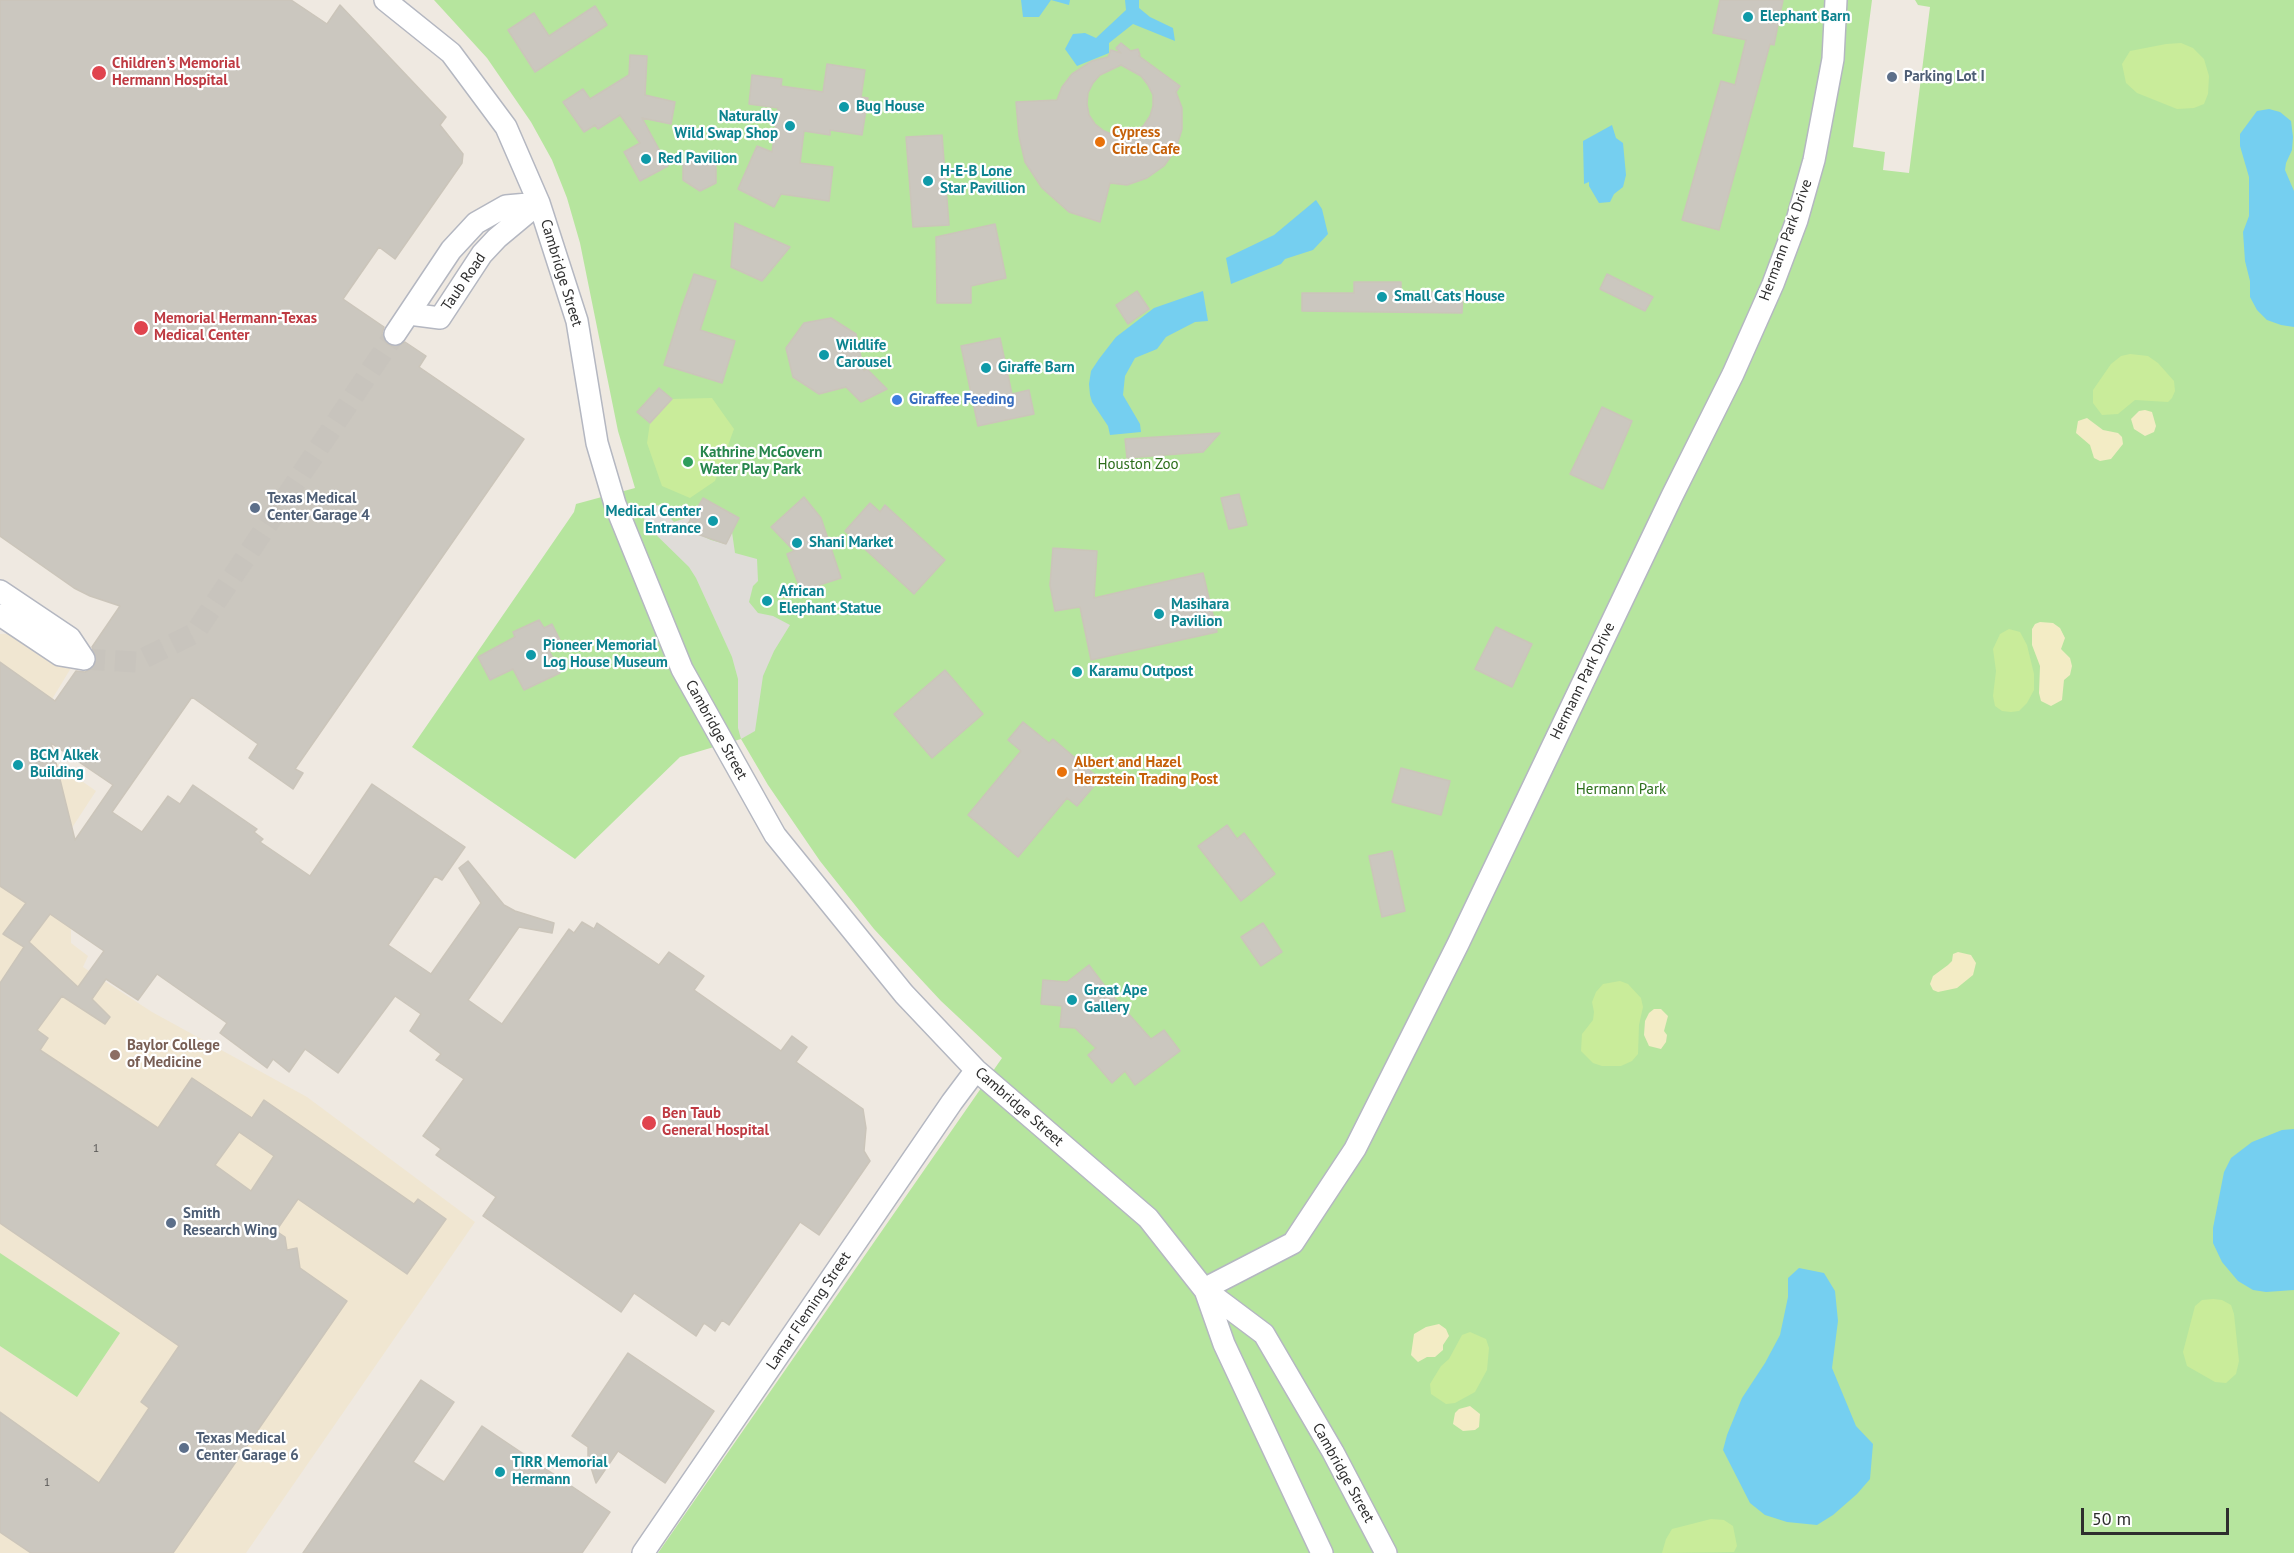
<!DOCTYPE html>
<style>
body{margin:0}
#map{position:relative;width:2294px;height:1553px;overflow:hidden;background:#efe9e1;font-family:"PT Sans",sans-serif}
canvas{display:block}
.scale{position:absolute;left:2081px;top:1508px;width:148px;height:27px;box-sizing:border-box;border:3px solid #2e2e2e;border-top:0;padding-left:8px;font-size:18px;line-height:21px;white-space:nowrap;color:#2e2e2e;-webkit-text-stroke:4px #fff;paint-order:stroke}
</style>
<div id="map">
<canvas width="2294" height="1553"></canvas>
<div class="scale">50 m</div>
</div>
<script>
const ctx = document.querySelector('canvas').getContext('2d');
ctx.lineJoin = 'round';
function paint(path, color) {
  ctx.fillStyle = color;
  ctx.fill(path, 'evenodd');
}
function poly(rows) {
  const path = new Path2D();
  for (const r of rows) {
    path.moveTo(r[0], r[1]);
    for (let i = 2; i < r.length; i += 2) path.lineTo(r[i], r[i + 1]);
  }
  return path;
}
function trace(path, color, width, dash) {
  ctx.strokeStyle = color;
  ctx.lineWidth = width;
  ctx.lineCap = dash ? 'butt' : 'round';
  ctx.setLineDash(dash || []);
  ctx.stroke(path);
}
function write(font, color, halo, rows, align = 'center') {
  ctx.font = font + ' "PT Sans",sans-serif';
  ctx.lineWidth = 4.5;
  ctx.setLineDash([]);
  ctx.textBaseline = 'middle';
  ctx.strokeStyle = halo;
  ctx.fillStyle = color;
  for (const [text, x, y, turn = 0] of rows) {
    ctx.save();
    ctx.translate(x, y);
    ctx.rotate((+turn || 0) * Math.PI / 180);
    ctx.textAlign = isNaN(turn) ? turn : align;
    if (halo) ctx.strokeText(text, 0, 0);
    ctx.fillText(text, 0, 0);
    ctx.restore();
  }
}
const education = poly([
 [0,634,8,634,71,668,26,742,96,791,28,895,71,926,71,943,88,956,83,967,152,1012,307,1097,475,1222,246,1553,0,1553]
]);
const green = poly([
 [434,0,1872,0,1853,147,1885,152,1883,170,1909,173,1930,7,1918,5,1915,0,2294,0,2294,1553,658,1553,1002,1058,941,1001,874,929,820,861,768,785,741,739,680,757,575,859,412,747,574,512,576,504,635,488,618,431,580,243,567,198,552,160,531,122,487,58],
 [0,1253,120,1333,77,1397,0,1346]
]);
const sand = poly([
 [2145,410,2152,412,2156,426,2154,432,2145,436,2134,429,2131,419,2139,411],
 [2087,418,2103,430,2118,433,2122,437,2123,444,2111,459,2100,461,2094,458,2090,445,2076,433,2078,421],
 [2040,622,2053,623,2060,628,2065,638,2061,649,2070,658,2072,666,2070,675,2064,680,2062,700,2051,706,2041,701,2039,693,2040,666,2032,645,2032,629,2035,624],
 [1958,952,1971,955,1976,963,1973,975,1957,988,1938,992,1933,990,1930,984,1933,976,1948,965,1952,961,1953,954],
 [1654,1009,1661,1009,1668,1016,1664,1031,1667,1035,1666,1042,1661,1049,1649,1046,1644,1035,1645,1021,1649,1013],
 [1439,1324,1446,1329,1449,1336,1443,1345,1443,1350,1435,1357,1427,1357,1418,1362,1411,1355,1414,1334,1426,1327],
 [1470,1406,1480,1414,1479,1427,1475,1430,1463,1431,1453,1424,1455,1413,1459,1409]
]);
const pitch = poly([
 [2181,43,2193,48,2204,59,2209,76,2208,94,2204,104,2194,108,2177,109,2137,93,2126,83,2122,64,2130,51,2166,44],
 [2130,354,2148,356,2158,363,2174,381,2175,391,2172,398,2168,402,2135,400,2118,414,2102,415,2093,403,2093,390,2111,364,2121,356],
 [712,398,734,429,715,481,690,498,662,486,647,443,650,423,672,399],
 [2009,629,2020,632,2027,645,2034,674,2034,690,2027,703,2019,711,2011,712,2002,711,1995,706,1993,696,1996,671,1993,649,2000,634],
 [1620,981,1628,984,1641,998,1643,1007,1639,1025,1638,1054,1632,1061,1621,1066,1602,1066,1593,1063,1581,1051,1582,1034,1593,1020,1594,1012,1592,1002,1596,992,1603,984],
 [2213,1299,2222,1300,2231,1305,2234,1314,2239,1361,2236,1374,2226,1383,2215,1382,2187,1366,2183,1352,2195,1306,2202,1300],
 [1470,1332,1486,1339,1489,1348,1487,1370,1475,1392,1455,1403,1446,1404,1431,1394,1430,1384,1441,1366,1449,1359,1462,1335],
 [1711,1519,1724,1520,1733,1526,1737,1546,1734,1552,1662,1553,1666,1539,1672,1529]
]);
const plaza = poly([
 [658,505,674,522,691,516,688,524,700,535,711,540,725,544,732,532,735,553,757,559,758,581,753,586,749,602,758,613,773,616,790,625,774,651,763,676,755,731,741,739,738,728,738,679,732,657,696,578,689,567,646,525,641,511]
]);
const water = poly([
 [1021,0,1070,0,1069,5,1051,0,1039,17,1023,17],
 [1125,0,1139,0,1139,8,1150,17,1173,28,1175,41,1133,24,1109,43,1109,53,1077,66,1065,49,1073,34,1085,33,1096,38,1126,10],
 [2269,109,2280,112,2291,121,2293,137,2292,150,2286,163,2285,170,2294,191,2294,327,2281,325,2267,320,2257,310,2250,297,2250,281,2245,261,2243,232,2249,216,2249,177,2240,146,2240,134,2257,111],
 [1612,125,1616,138,1623,143,1626,175,1623,187,1614,194,1610,202,1599,203,1589,186,1589,182,1584,184,1583,141],
 [1316,200,1322,209,1328,234,1313,250,1285,259,1281,264,1231,284,1226,258,1274,235],
 [1203,291,1208,321,1195,322,1166,337,1157,349,1135,358,1125,376,1123,395,1140,424,1141,432,1110,435,1108,426,1092,402,1090,395,1089,384,1091,371,1099,359,1116,337,1154,308],
 [2294,1129,2294,1290,2266,1292,2253,1290,2238,1281,2222,1262,2213,1243,2213,1228,2224,1172,2231,1158,2252,1142,2282,1130],
 [1799,1268,1824,1273,1835,1291,1838,1321,1832,1368,1856,1426,1873,1444,1870,1479,1857,1494,1833,1515,1817,1525,1787,1522,1765,1515,1750,1503,1723,1450,1727,1435,1742,1398,1765,1363,1780,1335,1788,1297,1788,1278]
]);
const building = poly([
 [0,0,291,0,327,24,340,5,446,117,440,125,463,154,462,163,395,259,379,247,343,299,384,327,382,334,387,344,395,347,405,342,426,356,419,367,524,439,295,769,303,773,293,789,249,758,258,744,192,697,112,812,142,832,168,796,180,804,193,785,257,829,254,832,263,839,260,842,310,876,372,784,465,847,442,880,435,876,388,945,431,974,481,903,459,868,468,861,504,905,515,911,554,923,552,933,519,927,468,1000,502,1024,569,929,574,933,582,922,594,929,597,923,659,965,669,952,704,976,694,990,781,1051,792,1036,807,1047,796,1062,863,1109,866,1128,864,1151,870,1161,819,1235,800,1222,729,1325,722,1320,715,1331,704,1323,696,1336,634,1293,621,1312,483,1216,496,1197,436,1155,441,1149,423,1136,464,1079,436,1060,441,1054,410,1031,421,1014,395,996,338,1073,305,1049,289,1072,273,1059,267,1068,220,1033,227,1023,157,974,138,1000,106,979,92,999,110,1017,105,1024,62,996,37,1030,48,1038,40,1050,158,1128,192,1078,252,1118,264,1100,414,1204,418,1199,446,1219,407,1274,298,1199,276,1231,285,1237,287,1250,297,1248,300,1268,347,1301,173,1553,31,1553,0,1532,0,1412,99,1483,149,1408,141,1402,179,1346,0,1223,0,983,24,947,3,934,26,903,0,886,0,662,55,701,76,671,85,672,94,667,97,658,92,647,120,606,90,596,74,588,0,536,0,0],
 [51,743,113,785,75,840,51,743],
 [50,914,104,951,78,987,29,942,50,914],
 [239,1132,274,1156,251,1191,215,1165,239,1132],
 [1720,0,1783,0,1774,45,1770,44,1719,230,1682,220,1721,81,1735,85,1746,40,1713,33,1720,0],
 [595,6,607,25,535,72,508,30,534,13,549,36,595,6],
 [1121,43,1131,51,1138,49,1140,55,1139,56,1180,86,1176,92,1182,108,1182,129,1176,149,1164,166,1147,178,1127,185,1110,183,1100,222,1069,212,1042,188,1025,162,1019,136,1016,102,1057,100,1062,87,1072,74,1092,61,1108,57,1111,50,1121,53,1116,48,1121,43],
 [1121,65,1141,76,1148,85,1153,95,1153,106,1150,116,1144,125,1136,132,1125,135,1114,135,1104,131,1095,124,1089,115,1087,104,1088,93,1093,83,1100,75,1121,65],
 [630,55,647,56,645,95,675,102,671,124,642,118,668,166,640,181,624,152,640,143,620,115,598,129,595,125,584,132,563,102,583,89,590,99,629,75,630,55],
 [827,64,865,70,861,97,868,98,862,135,830,130,830,135,804,131,800,163,833,167,829,201,781,194,774,207,738,189,757,146,772,152,778,108,749,104,752,75,782,79,781,86,823,92,827,64],
 [942,135,949,225,913,227,906,137,942,135],
 [698,154,716,165,716,183,700,191,683,180,683,164,698,154],
 [735,223,790,247,762,281,731,267,735,223],
 [995,224,1006,278,971,286,971,303,937,303,936,237,995,224],
 [694,274,716,281,700,330,735,341,722,383,664,365,682,307,694,274],
 [1607,274,1653,297,1645,311,1600,289,1607,274],
 [1354,282,1401,282,1401,292,1463,292,1462,313,1302,311,1302,293,1354,293,1354,282],
 [1137,291,1149,309,1128,324,1116,305,1137,291],
 [831,318,856,334,864,371,867,369,887,389,861,402,846,387,819,394,793,377,786,348,804,323,831,318],
 [1000,338,1012,394,1029,390,1034,414,978,426,961,346,1000,338],
 [659,388,672,399,650,423,637,412,659,388],
 [1602,407,1632,421,1603,489,1570,474,1602,407],
 [1220,433,1203,452,1127,458,1125,439,1220,433],
 [1239,494,1247,525,1229,529,1221,498,1239,494],
 [804,497,821,518,841,578,801,591,787,554,794,551,771,527,804,497],
 [703,498,739,518,726,544,700,535,688,524,703,498],
 [870,503,880,512,885,505,945,560,914,594,845,531,870,503],
 [1053,548,1097,551,1094,598,1203,573,1217,632,1091,660,1080,607,1055,611,1050,585,1053,548],
 [539,620,544,628,552,624,562,644,549,650,560,673,524,690,513,669,490,680,478,657,515,637,513,632,539,620],
 [1496,627,1532,644,1512,687,1475,669,1496,627],
 [945,670,983,714,932,758,894,714,945,670],
 [1023,722,1049,743,1053,739,1100,779,1077,806,1067,798,1018,857,968,815,1021,751,1008,740,1023,722],
 [1401,768,1450,781,1441,815,1392,802,1401,768],
 [1227,825,1237,839,1244,833,1275,874,1241,901,1198,846,1227,825],
 [1392,851,1405,911,1382,917,1369,856,1392,851],
 [1263,923,1282,952,1261,966,1241,937,1263,923],
 [1089,965,1110,993,1151,1039,1164,1030,1180,1051,1135,1085,1125,1071,1112,1083,1088,1055,1096,1048,1075,1028,1060,1027,1062,1006,1041,1004,1043,980,1067,982,1089,965],
 [628,1353,714,1411,665,1483,618,1451,596,1483,588,1458,588,1447,572,1436,628,1353],
 [421,1380,454,1402,413,1462,444,1482,482,1426,610,1512,582,1553,303,1553,421,1380]
]);
const minorTunnel = poly([
 [84,659,136,662,195,633,395,334]
]);
const minor = poly([
 [385,0,451,53,506,127,539,203,577,321,597,443,615,504,682,669,775,835,904,994,976,1070,1148,1218,1204,1289,1264,1334,1333,1452,1386,1553],
 [409,314,440,318,482,254,497,238,539,203],
 [395,334,451,250,476,223,506,206,539,203],
 [0,591,70,638,84,659],
 [0,615,60,655,84,659],
 [1204,1289,1293,1243,1355,1149,1458,944,1672,496,1733,374,1773,284,1797,220,1814,160,1833,59,1836,0],
 [1205,1290,1224,1344,1322,1553],
 [643,1553,952,1102,976,1070]
]);
const markers = [
 [1748,17,6,"#0f9aa8"],
 [99,73,8,"#e0444e"],
 [1892,77,6,"#5c6f8a"],
 [844,107,6,"#0f9aa8"],
 [790,126,6,"#0f9aa8"],
 [1100,142,6,"#e8710a"],
 [646,159,6,"#0f9aa8"],
 [928,181,6,"#0f9aa8"],
 [1382,297,6,"#0f9aa8"],
 [141,328,8,"#e0444e"],
 [824,355,6,"#0f9aa8"],
 [986,368,6,"#0f9aa8"],
 [897,400,6,"#3f7fe0"],
 [688,462,6,"#2e9e5b"],
 [255,508,6,"#5c6f8a"],
 [713,521,6,"#0f9aa8"],
 [797,543,6,"#0f9aa8"],
 [767,601,6,"#0f9aa8"],
 [1159,614,6,"#0f9aa8"],
 [531,655,6,"#0f9aa8"],
 [1077,672,6,"#0f9aa8"],
 [18,765,6,"#0f9aa8"],
 [1062,772,6,"#e8710a"],
 [1072,1000,6,"#0f9aa8"],
 [115,1055,6,"#8d6e63"],
 [649,1123,8,"#e0444e"],
 [171,1223,6,"#5c6f8a"],
 [184,1448,6,"#5c6f8a"],
 [500,1472,6,"#0f9aa8"]
];
const numberNames = [
 ["1",96,1149],
 ["1",47,1483]
];
const cultureNames = [
 ["Elephant Barn",1760,17],
 ["Bug House",856,107],
 ["Naturally",778,117,"right"],
 ["Wild Swap Shop",778,134,"right"],
 ["Red Pavilion",658,159],
 ["H-E-B Lone",940,172],
 ["Star Pavillion",940,189],
 ["Small Cats House",1394,297],
 ["Wildlife",836,346],
 ["Carousel",836,363],
 ["Giraffe Barn",998,368],
 ["Medical Center",701,512,"right"],
 ["Entrance",701,529,"right"],
 ["Shani Market",809,543],
 ["African",779,592],
 ["Elephant Statue",779,609],
 ["Masihara",1171,605],
 ["Pavilion",1171,622],
 ["Pioneer Memorial",543,646],
 ["Log House Museum",543,663],
 ["Karamu Outpost",1089,672],
 ["BCM Alkek",30,756],
 ["Building",30,773],
 ["Great Ape",1084,991],
 ["Gallery",1084,1008],
 ["TIRR Memorial",512,1463],
 ["Hermann",512,1480]
];
const healthNames = [
 ["Children's Memorial",112,64],
 ["Hermann Hospital",112,81],
 ["Memorial Hermann-Texas",154,319],
 ["Medical Center",154,336],
 ["Ben Taub",662,1114],
 ["General Hospital",662,1131]
];
const serviceNames = [
 ["Parking Lot I",1904,77],
 ["Texas Medical",267,499],
 ["Center Garage 4",267,516],
 ["Smith",183,1214],
 ["Research Wing",183,1231],
 ["Texas Medical",196,1439],
 ["Center Garage 6",196,1456]
];
const foodNames = [
 ["Cypress",1112,133],
 ["Circle Cafe",1112,150],
 ["Albert and Hazel",1074,763],
 ["Herzstein Trading Post",1074,780]
];
const streetNames = [
 ["Hermann Park Drive",1786,240,-70],
 ["Cambridge Street",561,273,73],
 ["Taub Road",464,282,-56],
 ["Hermann Park Drive",1583,681,-64],
 ["Cambridge Street",716,730,61],
 ["Cambridge Street",1019,1107,41],
 ["Lamar Fleming Street",809,1311,-56],
 ["Cambridge Street",1343,1473,61]
];
const shopNames = [
 ["Giraffee Feeding",909,400]
];
const leisureNames = [
 ["Kathrine McGovern",700,453],
 ["Water Play Park",700,470]
];
const parkNames = [
 ["Houston Zoo",1138,465],
 ["Hermann Park",1621,790]
];
const educationNames = [
 ["Baylor College",127,1046],
 ["of Medicine",127,1063]
];
paint(education, '#f0e6d1');
paint(green, '#b6e59e');
paint(sand, '#f3ecc5');
paint(pitch, '#c9ec9a');
paint(plaza, '#dfdcd8');
paint(water, '#75cff0');
paint(building, '#cbc7bf');
trace(building, '#cbc5ba', 1.5);
trace(minorTunnel, '#c8c4bd', 21, [21, 10]);
trace(minor, '#b4b7c1', 24);
trace(minor, '#fff', 21);
for (const [x, y, r, color] of markers) {
  const dot = new Path2D();
  dot.arc(x, y, r, 0, 2 * Math.PI);
  ctx.fillStyle = color;
  ctx.fill(dot);
  trace(dot, '#fff', 2);
}
write('12px', '#555452', null, numberNames);
write('bold 15px', '#0d838f', '#fff', cultureNames, 'left');
write('bold 15px', '#be3a42', '#fff', healthNames, 'left');
write('bold 15px', '#4e5e75', '#fff', serviceNames, 'left');
write('bold 15px', '#c56008', '#fff', foodNames, 'left');
write('15px', '#2e2e2e', '#fff', streetNames);
write('bold 15px', '#366cbe', '#fff', shopNames, 'left');
write('bold 15px', '#27864d', '#fff', leisureNames, 'left');
write('15px', '#2c6e1b', '#fff', parkNames);
write('bold 15px', '#785e54', '#fff', educationNames, 'left');
</script>
